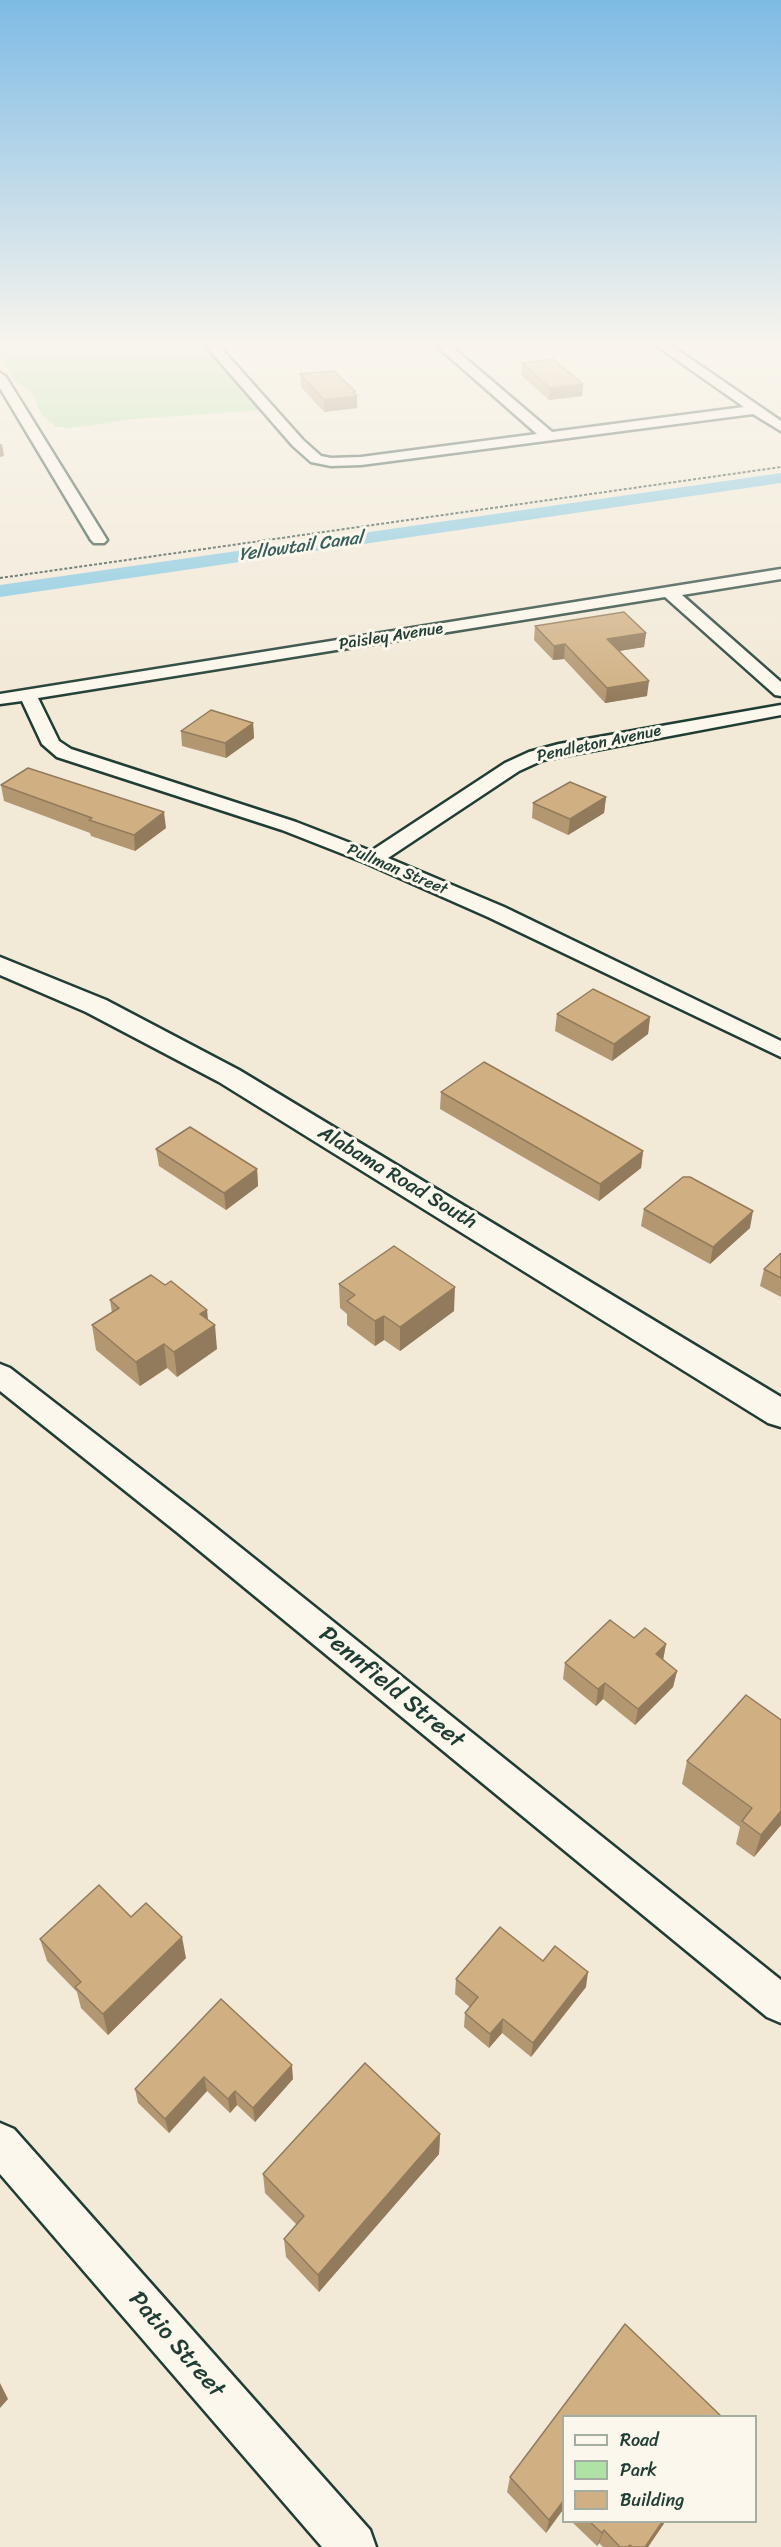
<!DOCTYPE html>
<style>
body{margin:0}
#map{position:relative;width:781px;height:2547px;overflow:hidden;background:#f2e9d7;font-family:Sriracha,sans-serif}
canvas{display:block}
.legend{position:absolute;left:562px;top:2415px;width:195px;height:108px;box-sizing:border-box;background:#fbf7ec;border:2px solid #a3ada2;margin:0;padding:8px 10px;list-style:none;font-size:18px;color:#1f3d34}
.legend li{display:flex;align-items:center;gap:12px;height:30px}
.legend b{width:30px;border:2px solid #a3ada2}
</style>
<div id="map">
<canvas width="781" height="2547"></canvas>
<ul class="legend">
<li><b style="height:8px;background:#fbf7ec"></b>Road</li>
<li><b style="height:16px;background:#aee3a5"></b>Park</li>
<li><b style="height:16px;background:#d0b083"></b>Building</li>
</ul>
</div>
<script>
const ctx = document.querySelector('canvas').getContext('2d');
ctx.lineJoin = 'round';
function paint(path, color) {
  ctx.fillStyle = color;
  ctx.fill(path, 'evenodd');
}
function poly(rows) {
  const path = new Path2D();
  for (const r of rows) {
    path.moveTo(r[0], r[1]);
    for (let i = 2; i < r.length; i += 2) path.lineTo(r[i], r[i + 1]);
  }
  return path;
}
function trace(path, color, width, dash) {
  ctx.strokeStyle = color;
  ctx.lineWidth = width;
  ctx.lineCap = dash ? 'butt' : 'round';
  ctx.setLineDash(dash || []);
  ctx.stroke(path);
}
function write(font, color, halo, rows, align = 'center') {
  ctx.font = font + ' Sriracha,sans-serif';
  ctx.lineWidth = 6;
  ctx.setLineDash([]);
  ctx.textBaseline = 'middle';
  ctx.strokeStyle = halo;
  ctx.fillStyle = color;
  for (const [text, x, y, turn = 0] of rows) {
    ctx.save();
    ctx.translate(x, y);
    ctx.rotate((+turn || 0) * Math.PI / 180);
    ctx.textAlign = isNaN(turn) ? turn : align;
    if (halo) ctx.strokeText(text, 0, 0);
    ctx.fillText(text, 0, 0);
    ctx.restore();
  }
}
const green = poly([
 [5,346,207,346,262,410,134,419,72,428,56,427,41,414,32,393,13,379,0,356]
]);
const canal = poly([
 [781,473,781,483,0,597,0,585,781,473]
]);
const path = poly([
 [0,578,781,467]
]);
const street = poly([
 [206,346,219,346,303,440,321,456,331,458,361,457,537,434,437,346,451,346,552,432,744,407,657,346,672,346,781,421,781,431,753,414,361,465,331,466,311,462,293,446,206,346],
 [0,373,6,377,107,540,104,543,94,543,91,540,0,388,0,373],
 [781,569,781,579,682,595,781,682,781,696,775,695,665,597,38,698,59,741,71,749,296,822,371,851,505,763,529,752,559,744,781,705,781,715,543,760,519,771,388,858,504,907,781,1041,781,1057,488,917,366,863,282,830,57,757,42,744,22,701,0,704,0,694,781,569],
 [0,1364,10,1368,200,1515,781,1980,781,2023,767,2017,178,1533,0,1391,0,1364],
 [0,2123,14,2129,370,2530,376,2547,322,2547,0,2174,0,2123]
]);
const secondary = poly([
 [0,957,106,1000,239,1070,781,1397,781,1427,768,1423,219,1082,86,1012,0,975,0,957]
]);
const wall = poly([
 [522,363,583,384,582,396,549,400,521,375],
 [300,374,355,391,357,408,324,412,301,387],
 [535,626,646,633,644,647,619,651,647,696,605,703,564,659,553,660,534,640],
 [253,723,254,738,226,758,182,746,181,731],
 [1,785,166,828,135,851,91,836,90,833,4,801],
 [606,797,604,813,568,835,532,818,533,803],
 [557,1014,650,1017,648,1034,612,1061,555,1031],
 [441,1092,643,1151,641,1168,599,1201,440,1109],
 [156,1149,257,1169,258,1186,226,1210,159,1166],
 [644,1209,750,1228,710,1264,641,1226],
 [781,1253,781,1297,760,1286,764,1269],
 [339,1284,454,1311,400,1351,384,1340,375,1346,347,1325,347,1314,340,1308],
 [110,1300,208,1320,217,1349,177,1377,167,1368,140,1386,96,1350,92,1325,112,1313],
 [634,1638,666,1644,663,1660,677,1671,673,1687,635,1725,603,1699,596,1706,563,1679,565,1663],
 [781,1720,781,1825,754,1857,736,1844,740,1827,682,1784,687,1761],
 [131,1917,186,1958,108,2035,81,2008,77,1992,47,1961,40,1939],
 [543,1961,586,1987,531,2057,502,2033,489,2048,464,2027,465,2013,470,2007,455,1994,456,1979],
 [221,1999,293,2079,255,2122,237,2105,230,2113,207,2091,169,2133,138,2103,135,2089],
 [440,2134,439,2154,319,2292,286,2257,284,2239,297,2225,265,2193,263,2174],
 [564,2416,564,2513,562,2511,546,2533,507,2492,510,2477],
 [572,2522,665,2522,648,2547,603,2547,599,2543,597,2546]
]);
const shadedWall = poly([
 [583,384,582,396,549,400,550,388],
 [355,391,355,396,357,396,357,408,324,412,324,400],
 [0,444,2,444,4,456,0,457],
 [646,633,644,647,606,653,607,639],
 [565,644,564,659,553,660,554,646],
 [649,681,647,696,605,703,607,688],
 [253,723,254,738,226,758,225,743],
 [606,797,604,813,568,835,570,819],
 [164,812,166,828,135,851,134,835],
 [650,1017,648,1034,612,1061,614,1044],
 [643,1151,641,1168,599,1201,600,1184],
 [257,1169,258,1186,226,1210,224,1193],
 [753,1211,750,1228,710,1264,713,1247],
 [455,1287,454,1311,400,1351,400,1327],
 [207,1310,209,1329,215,1325,217,1349,177,1377,174,1352,200,1314],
 [384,1316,384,1340,375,1346,375,1321],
 [164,1344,167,1368,140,1386,136,1362],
 [666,1644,663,1660,656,1654],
 [677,1671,673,1687,635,1725,638,1709],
 [605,1683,603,1699,596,1706,598,1689],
 [781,1811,781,1825,754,1857,761,1835],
 [182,1937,186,1958,108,2035,103,2014],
 [588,1972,586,1987,531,2057,533,2043],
 [503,2019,502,2033,489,2048,490,2034],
 [292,2065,293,2079,255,2122,253,2108],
 [204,2077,207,2091,169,2133,165,2119],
 [235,2091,237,2105,230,2113,228,2099],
 [440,2134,439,2154,319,2292,318,2275],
 [0,2383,8,2399,0,2408],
 [564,2500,562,2511,546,2533,549,2520],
 [662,2522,665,2522,648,2547,645,2547],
 [604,2530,599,2543,597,2546,602,2533]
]);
const building = poly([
 [553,359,583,384,550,388,522,363,553,359],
 [334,371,355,391,353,392,357,396,324,400,300,374,334,371],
 [624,612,646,633,607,639,649,681,607,688,565,644,554,646,535,626,624,612],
 [211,710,253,723,225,743,181,731,211,710],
 [28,768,164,812,134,835,89,820,92,818,1,785,28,768],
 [570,782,606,797,570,819,533,803,570,782],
 [593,989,650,1017,614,1044,557,1014,593,989],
 [484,1062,643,1151,600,1184,441,1092,484,1062],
 [190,1127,257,1169,224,1193,156,1149,190,1127],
 [683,1177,690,1177,753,1211,713,1247,644,1209,683,1177],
 [394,1246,455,1287,400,1327,384,1316,375,1321,347,1301,355,1295,339,1284,394,1246],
 [781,1253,781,1278,764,1269,781,1253],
 [151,1275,165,1285,171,1281,207,1310,200,1314,215,1325,174,1352,164,1344,136,1362,92,1325,119,1308,110,1300,151,1275],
 [610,1620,634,1638,645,1628,666,1644,656,1654,677,1671,638,1709,605,1683,598,1689,565,1663,610,1620],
 [746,1695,781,1720,781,1811,761,1835,742,1821,752,1808,687,1761,746,1695],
 [99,1885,131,1917,146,1903,182,1937,103,2014,75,1987,81,1982,40,1939,99,1885],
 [500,1927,543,1961,555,1946,588,1972,533,2043,503,2019,490,2034,465,2013,478,1997,456,1979,500,1927],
 [221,1999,292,2065,253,2108,235,2091,228,2099,204,2077,165,2119,135,2089,221,1999],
 [365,2063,440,2134,318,2275,284,2239,304,2216,263,2174,365,2063],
 [625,2324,721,2416,564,2416,564,2500,549,2520,510,2477,625,2324],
 [590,2522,662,2522,645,2547,632,2547,630,2545,628,2547,620,2547,604,2530,602,2533,590,2522]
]);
const farStreetnames = [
 ["Paisley Avenue",391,637,-9],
 ["Pendleton Avenue",599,744,-12],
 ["Pullman Street",397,870,23]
];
const farWaternames = [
 ["Yellowtail Canal",301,547,-8]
];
const streetNames = [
 ["Alabama Road South",397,1178,31]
];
const nearStreetnames = [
 ["Pennfield Street",391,1688,39],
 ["Patio Street",176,2345,49]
];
paint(green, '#aee3a5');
paint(canal, '#7fc6e0');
trace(street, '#1f3d34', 5);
trace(secondary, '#1f3d34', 5);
trace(path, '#1f3d34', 2, [3, 2]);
paint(street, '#fbf7ec');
paint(secondary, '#fbf7ec');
paint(wall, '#b39771');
paint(shadedWall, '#927b5c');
paint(building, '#d0b083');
trace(building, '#927b5c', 1.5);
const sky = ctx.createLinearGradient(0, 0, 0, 703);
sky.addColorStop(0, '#7ebbe5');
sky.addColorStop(0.49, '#f9f5ed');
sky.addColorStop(1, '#f9f5ed00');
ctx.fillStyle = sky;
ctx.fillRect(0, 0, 781, 703);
write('16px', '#1f3d34', '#fbf7ec', farStreetnames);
write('italic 18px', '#375f5f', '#fbf7ec', farWaternames);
write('20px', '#1f3d34', '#fbf7ec', streetNames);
write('24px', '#1f3d34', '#fbf7ec', nearStreetnames);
</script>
